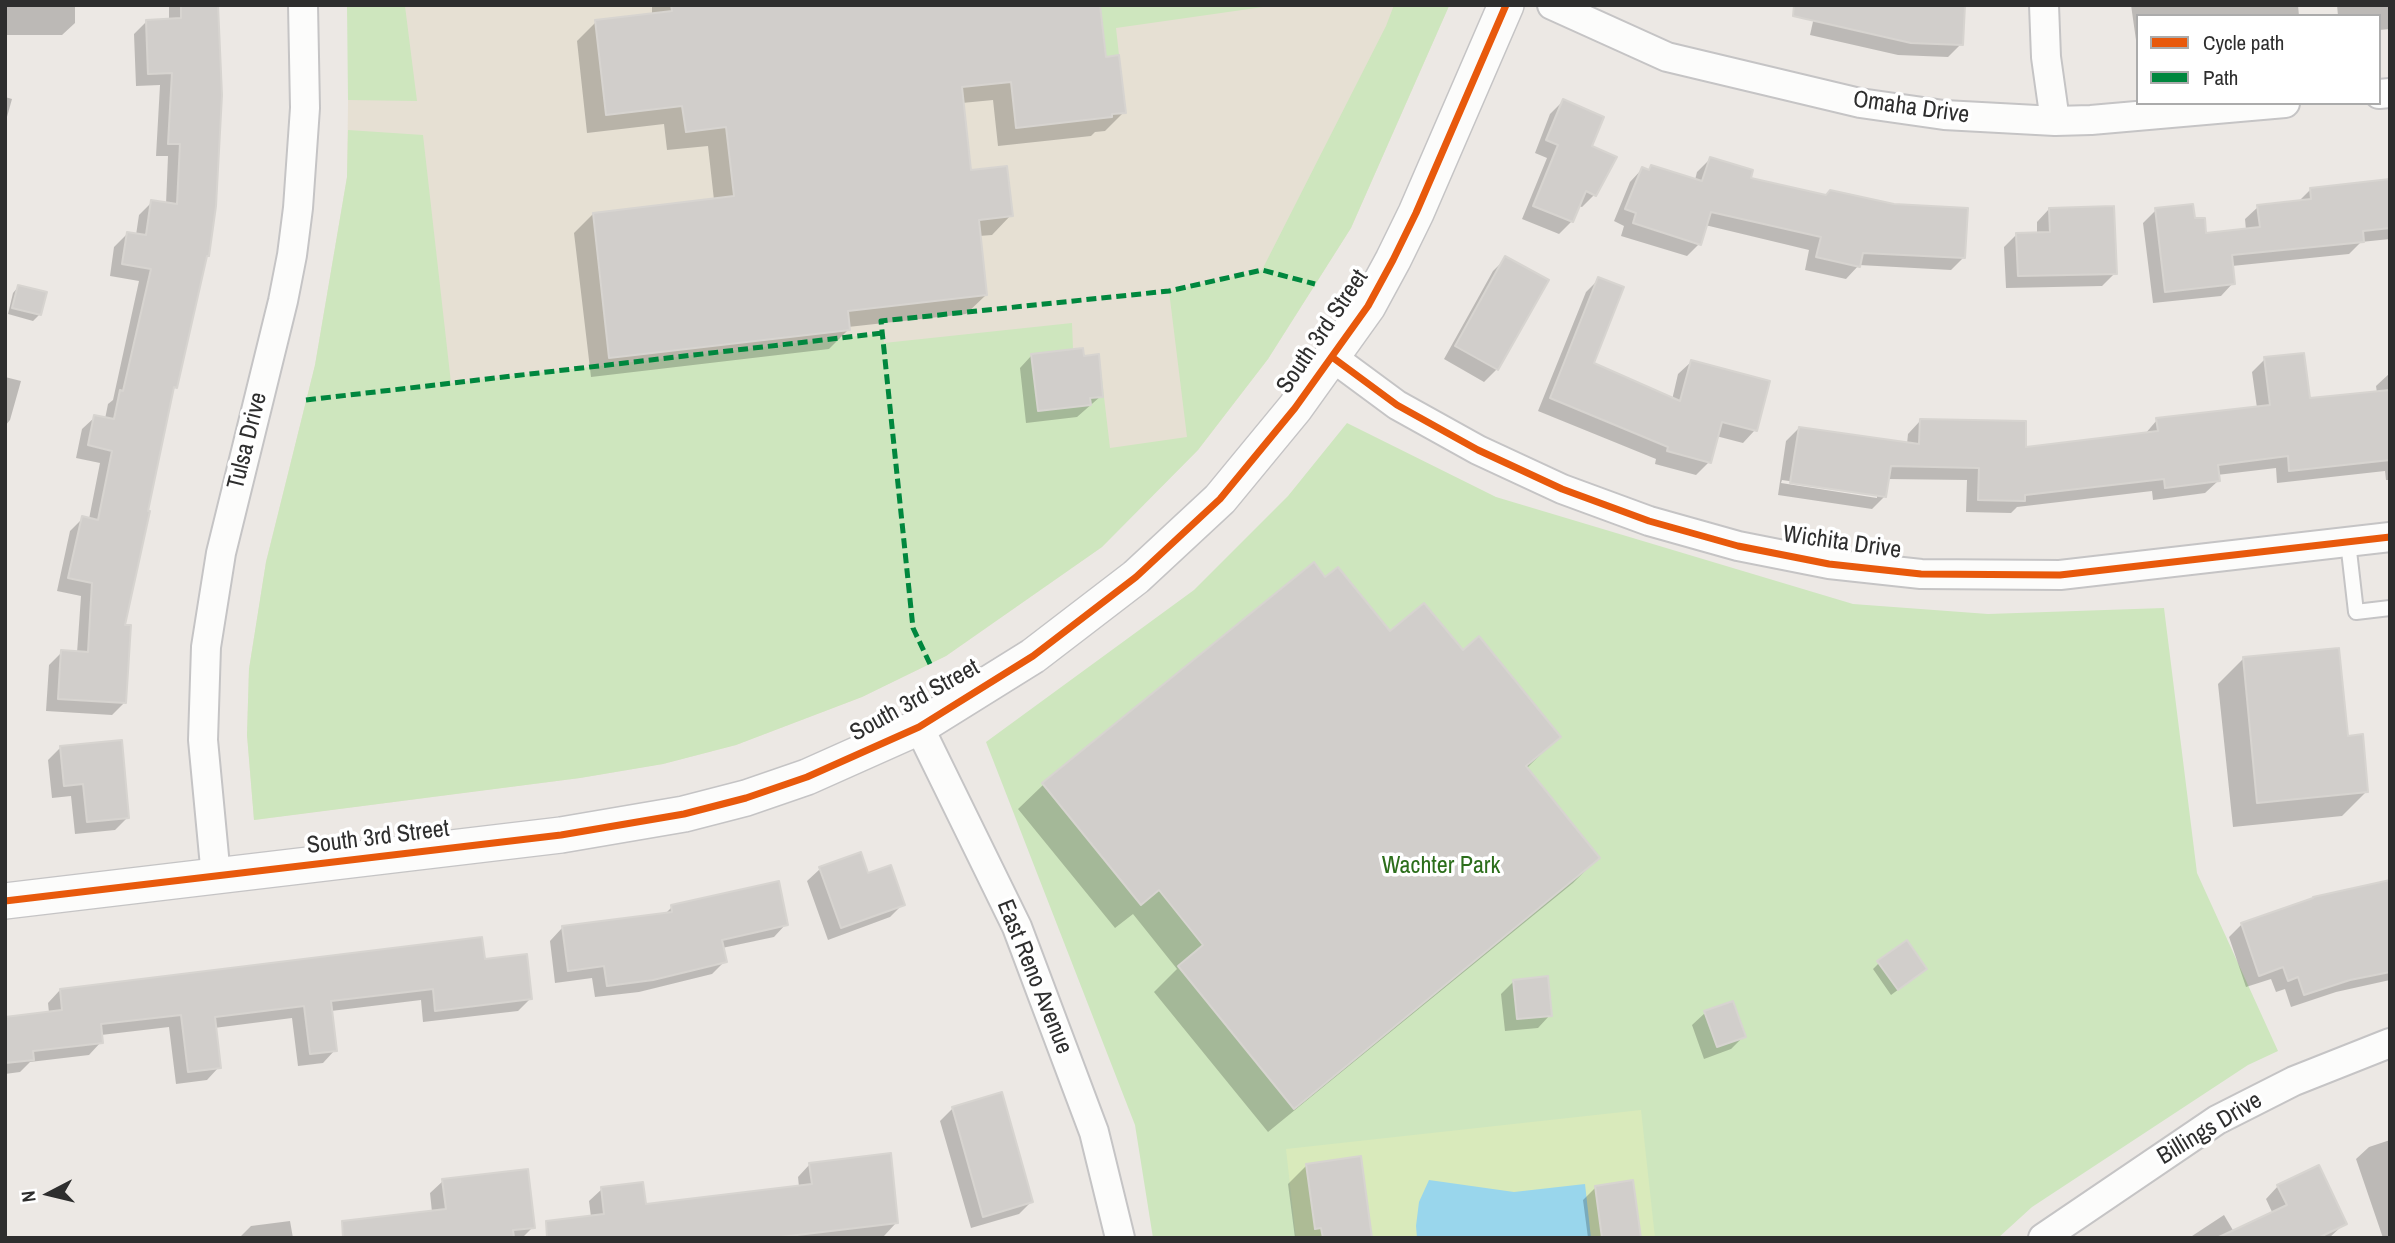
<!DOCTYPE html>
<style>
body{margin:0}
#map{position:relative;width:2395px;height:1243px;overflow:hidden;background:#ece8e4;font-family:"Archivo Narrow",sans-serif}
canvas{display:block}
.frame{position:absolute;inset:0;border:7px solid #2e2e2e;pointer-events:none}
.legend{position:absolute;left:2136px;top:14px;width:245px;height:91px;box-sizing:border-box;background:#fff;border:2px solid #ababab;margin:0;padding:9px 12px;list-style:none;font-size:21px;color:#2e2e2e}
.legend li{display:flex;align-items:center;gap:14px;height:35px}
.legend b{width:35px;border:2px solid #ababab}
.north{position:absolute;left:14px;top:1159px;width:70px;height:70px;-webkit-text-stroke:5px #fff;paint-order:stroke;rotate:263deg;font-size:19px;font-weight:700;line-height:28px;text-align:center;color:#2e2e2e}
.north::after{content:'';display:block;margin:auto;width:24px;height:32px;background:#2e2e2e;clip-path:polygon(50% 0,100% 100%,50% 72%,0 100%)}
</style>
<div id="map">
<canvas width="2395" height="1243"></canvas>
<div class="frame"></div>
<ul class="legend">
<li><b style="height:9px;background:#e8590c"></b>Cycle path</li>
<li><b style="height:9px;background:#00873e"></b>Path</li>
</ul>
<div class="north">N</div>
</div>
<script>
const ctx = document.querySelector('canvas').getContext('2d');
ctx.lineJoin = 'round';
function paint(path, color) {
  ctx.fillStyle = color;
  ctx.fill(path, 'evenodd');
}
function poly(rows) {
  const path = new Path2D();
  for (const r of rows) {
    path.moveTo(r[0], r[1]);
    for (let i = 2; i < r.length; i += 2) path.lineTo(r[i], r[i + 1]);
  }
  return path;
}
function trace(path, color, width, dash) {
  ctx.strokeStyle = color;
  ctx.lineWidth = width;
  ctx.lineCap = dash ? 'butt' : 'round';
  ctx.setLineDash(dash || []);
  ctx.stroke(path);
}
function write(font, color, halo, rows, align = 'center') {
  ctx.font = font + ' "Archivo Narrow",sans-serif';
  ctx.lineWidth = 7;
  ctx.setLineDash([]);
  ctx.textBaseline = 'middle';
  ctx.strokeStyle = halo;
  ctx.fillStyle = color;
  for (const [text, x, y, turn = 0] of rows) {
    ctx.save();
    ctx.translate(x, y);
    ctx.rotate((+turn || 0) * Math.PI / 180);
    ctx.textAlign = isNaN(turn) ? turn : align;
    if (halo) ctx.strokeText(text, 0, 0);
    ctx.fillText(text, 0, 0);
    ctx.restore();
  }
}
const education = poly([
 [347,5,1449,6,1351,228,1268,359,1198,450,1102,547,946,656,862,697,736,745,663,764,580,778,254,820,247,735,249,669,266,562,315,365,347,177,349,32]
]);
const green = poly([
 [347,5,407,5,405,6,417,101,348,100],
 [1100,5,1277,5,1116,28,1119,55,1106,57],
 [1394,5,1449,6,1351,228,1268,359,1198,450,1102,547,946,656,862,697,736,745,663,764,580,778,254,820,247,735,249,669,266,562,315,365,347,177,348,130,423,135,451,383,883,333,884,343,1072,323,1073,349,1083,348,1084,356,1099,354,1110,448,1187,437,1169,291,1262,270,1386,26],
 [1347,423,1496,497,1853,604,1988,614,2164,608,2197,873,2278,1051,2248,1065,2032,1207,1998,1238,1153,1238,1135,1125,986,742,1194,590,1288,496]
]);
const pitch = poly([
 [1641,1110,1655,1238,1296,1238,1286,1149]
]);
const water = poly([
 [1429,1180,1514,1192,1585,1184,1591,1238,1417,1238,1416,1226,1419,1202]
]);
const shadow = poly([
 [5,5,75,5,75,23,62,35,5,35],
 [169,5,216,5,176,387,171,391,123,626,125,702,112,715,46,711,49,665,62,652,77,653,81,596,57,591,70,531,83,518,89,519,100,463,76,458,82,429,95,417,105,419,108,404,113,400,139,281,110,276,114,247,127,234,136,235,139,215,152,202,166,204,168,156,156,156,160,85,136,86,134,34,147,21,169,20],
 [652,5,1098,5,1104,59,1124,112,1105,131,1095,132,1091,136,998,146,993,100,962,103,970,172,1011,215,992,235,979,236,986,295,966,314,848,327,848,330,829,349,591,377,574,233,593,214,714,200,708,146,667,150,664,124,587,133,577,41,596,22,652,15],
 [2131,5,2298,5,2299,16,2138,16,2138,54],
 [2337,5,2390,5,2390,29,2379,30,2379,16,2338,16],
 [1816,8,1961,44,1948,57,1898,55,1810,35],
 [5,97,12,99,5,124],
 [1563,101,1590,147,1594,195,1582,207,1578,206,1572,221,1559,234,1522,219,1547,158,1535,153,1550,114],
 [1710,159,1749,180,1964,257,1951,270,1859,265,1846,279,1805,270,1809,250,1705,225,1699,244,1687,256,1621,236,1624,226,1614,221,1630,182,1642,169,1647,171,1651,167,1695,180,1697,172],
 [2390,181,2390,239,2361,242,2349,254,2232,266,2233,283,2221,296,2153,303,2143,223,2156,210,2193,220,2205,235,2246,230,2245,219,2258,207,2297,203,2310,190],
 [2049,209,2115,273,2102,286,2006,288,2004,247,2017,234,2037,234,2037,222],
 [1506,258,1497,369,1484,382,1444,359,1493,271],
 [1599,279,1591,364,1672,400,1678,374,1691,362,1755,430,1743,443,1716,436,1709,462,1696,475,1655,464,1656,459,1538,411,1586,292],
 [18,287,45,294,39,315,33,321,8,314,13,293],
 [1032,355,1083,358,1101,396,1077,417,1026,423,1020,368],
 [2265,359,2308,400,2377,393,2376,386,2390,373,2390,480,2386,480,2385,471,2277,483,2276,468,2217,475,2218,481,2205,493,2153,500,2152,491,2017,507,2011,513,1966,512,1967,480,1887,479,1885,496,1872,509,1778,495,1786,441,1799,428,1907,444,1908,434,1920,421,2024,449,2145,434,2157,420,2257,408,2252,372],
 [1782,480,1877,494,1877,498,1781,483],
 [5,377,21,381,10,420,5,426],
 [1313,565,1325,580,1390,633,1462,653,1558,737,1526,769,1598,858,1573,883,1268,1132,1154,992,1177,969,1133,914,1115,928,1018,809,1043,785],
 [2243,659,2367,791,2342,816,2233,827,2218,684],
 [61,747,128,817,115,830,75,834,71,796,52,798,48,760],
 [860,854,867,875,903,904,890,917,828,940,807,881,820,869],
 [2390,882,2390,980,2336,992,2291,1007,2285,989,2276,992,2271,979,2246,987,2229,937,2242,924],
 [672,907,786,924,774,937,722,948,725,961,712,974,639,992,595,997,592,978,555,983,550,941,562,928,664,915],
 [483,961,531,998,518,1011,423,1022,421,1000,331,1011,335,1050,323,1063,298,1066,292,1018,214,1028,219,1067,207,1080,176,1084,169,1027,101,1035,101,1042,89,1055,30,1062,20,1072,5,1074,5,1018,49,1013,48,1003,60,990],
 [1879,963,1919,974,1891,995,1873,969],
 [1514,981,1550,1015,1538,1028,1505,1031,1501,994],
 [1705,1013,1744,1036,1731,1049,1704,1059,1692,1025],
 [953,1108,1031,1202,1019,1214,971,1228,940,1121],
 [2390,1140,2390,1238,2383,1238,2356,1159,2369,1147],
 [810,1164,896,1223,884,1236,865,1238,557,1238,591,1217,589,1201,602,1189,644,1206,799,1187,798,1177],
 [1307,1165,1370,1238,1295,1238,1288,1184],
 [443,1181,533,1227,522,1238,349,1238,432,1212,430,1193],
 [2278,1186,2344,1224,2329,1238,2189,1238,2224,1215,2234,1232,2273,1214,2266,1199],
 [1596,1187,1639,1238,1588,1238,1583,1200],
 [290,1221,293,1238,239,1238,251,1226]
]);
const building = poly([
 [181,5,218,5,222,95,216,206,209,256,207,256,177,388,174,387,148,511,150,511,125,625,131,625,126,703,58,699,61,650,88,652,92,583,68,578,82,516,98,520,112,451,88,445,94,415,114,419,120,390,123,391,151,269,122,264,127,232,146,235,151,200,177,204,180,144,168,144,172,73,148,74,146,20,181,18,181,5],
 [671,5,1100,5,1106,57,1119,55,1126,113,1112,114,1112,117,1016,128,1011,82,962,87,971,170,1007,166,1013,216,979,220,987,295,848,311,850,330,609,358,593,213,734,196,726,127,686,132,682,106,606,115,595,20,672,11,671,5],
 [1794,5,1965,5,1963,45,1911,43,1793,16,1794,5],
 [1563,99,1604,117,1592,146,1617,157,1596,196,1586,191,1573,222,1533,206,1558,145,1546,140,1563,99],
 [1710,157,1753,170,1751,178,1826,195,1830,190,1894,204,1968,208,1965,258,1863,253,1860,267,1816,257,1821,237,1711,212,1701,245,1633,223,1636,213,1625,209,1642,167,1649,170,1651,165,1702,181,1710,157],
 [2390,179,2390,228,2363,231,2364,242,2232,255,2235,284,2165,292,2155,208,2193,204,2195,218,2205,218,2206,233,2260,227,2257,205,2311,199,2310,188,2390,179],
 [2114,206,2117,274,2018,276,2016,233,2050,232,2049,208,2114,206],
 [1505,256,1549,280,1498,370,1455,346,1505,256],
 [1598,277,1624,287,1594,363,1680,401,1691,360,1770,381,1757,431,1722,422,1711,463,1667,451,1668,447,1550,398,1598,277],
 [18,285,47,292,41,315,12,308,18,285],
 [1083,348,1084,356,1099,354,1103,397,1090,398,1091,405,1038,411,1031,354,1083,348],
 [2304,353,2310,398,2390,390,2390,460,2289,471,2288,456,2218,465,2220,481,2165,488,2164,479,2025,495,2025,501,1978,500,1979,468,1891,466,1886,497,1790,483,1799,427,1919,444,1920,419,2026,421,2026,447,2158,431,2156,418,2270,405,2264,357,2304,353],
 [1314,562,1325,577,1338,567,1390,631,1424,603,1463,650,1479,636,1561,737,1526,766,1600,858,1294,1109,1178,966,1203,945,1159,890,1141,905,1042,783,1314,562],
 [2339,648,2348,736,2363,734,2368,792,2257,803,2243,657,2339,648],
 [122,740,129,818,87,822,83,784,64,786,60,746,122,740],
 [861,852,868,873,891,865,905,905,841,928,819,867,861,852],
 [2390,880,2390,972,2350,980,2304,995,2298,977,2288,981,2283,967,2259,976,2241,923,2313,898,2313,897,2390,880],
 [779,881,788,925,722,940,727,962,653,980,607,986,604,966,568,971,562,926,672,912,671,905,779,881],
 [482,937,485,959,527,954,532,999,435,1011,433,989,331,1001,337,1051,310,1054,304,1006,215,1017,221,1068,188,1072,181,1015,101,1024,103,1043,33,1051,34,1060,5,1063,5,1017,62,1010,60,989,482,937],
 [1907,940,1927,969,1898,990,1877,961,1907,940],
 [1548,976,1552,1016,1517,1019,1513,980,1548,976],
 [1733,1001,1746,1037,1717,1047,1704,1011,1733,1001],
 [1002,1092,1033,1202,983,1217,952,1107,1002,1092],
 [891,1153,898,1223,772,1238,547,1238,546,1221,604,1214,601,1187,643,1182,646,1204,812,1184,809,1163,891,1153],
 [1361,1156,1372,1238,1323,1238,1321,1228,1315,1229,1306,1164,1361,1156],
 [2319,1165,2347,1224,2318,1238,2217,1238,2287,1205,2277,1185,2319,1165],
 [528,1169,535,1228,513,1230,514,1238,343,1238,342,1221,446,1209,442,1179,528,1169],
 [1633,1180,1641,1238,1602,1238,1595,1186,1633,1180]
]);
const service = poly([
 [2348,542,2356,612,2390,608]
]);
const minor = poly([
 [1552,5,1667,57,1860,103,1944,115,2055,121,2091,120,2285,103],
 [2044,5,2046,57,2055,121],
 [2379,94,2390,93],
 [1332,357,1397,405,1478,450,1562,489,1649,521,1738,546,1829,564,1921,574,2060,575,2390,537],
 [919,727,1017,927,1094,1132,1120,1238],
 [216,877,203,740,206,647,221,553,283,301,292,255,298,208,305,108,303,5],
 [2043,1238,2217,1120,2294,1081,2390,1043]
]);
const tertiary = poly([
 [5,901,561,835,684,814,746,798,807,777,919,727,1033,656,1136,577,1220,499,1295,408,1368,306,1393,260,1416,213,1506,5]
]);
const quiet = poly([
 [306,400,883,333],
 [930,664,913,628,881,321,1169,291,1262,270,1315,284]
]);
const cycleway = poly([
 [1332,357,1397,405,1478,450,1562,489,1649,521,1738,546,1829,564,1921,574,2060,575,2390,537],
 [5,901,561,835,684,814,746,798,807,777,919,727,1033,656,1136,577,1220,499,1295,408,1368,306,1393,260,1416,213,1506,5]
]);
const streetNames = [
 ["Omaha Drive",1911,108,8],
 ["South 3rd Street",1323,332,-56],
 ["Tulsa Drive",248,441,-76],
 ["Wichita Drive",1842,543,8],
 ["South 3rd Street",915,701,-29],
 ["South 3rd Street",378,838,-7],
 ["East Reno Avenue",1034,977,68],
 ["Billings Drive",2210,1129,-31]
];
const parkNames = [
 ["Wachter Park",1441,867]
];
paint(education, '#e6e0d3');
paint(green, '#cee6be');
paint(pitch, '#d9eabb');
paint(water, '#99d6ec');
paint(shadow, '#0003');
paint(building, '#d1cecb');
trace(building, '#d7d4d0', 2);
trace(service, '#c5c4c5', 18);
trace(minor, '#c5c4c5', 32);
trace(tertiary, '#c5c4c5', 38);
trace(service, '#fcfcfb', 14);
trace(minor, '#fcfcfb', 28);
trace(tertiary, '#fcfcfb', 35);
trace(quiet, '#00873e', 5, [10, 5]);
trace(cycleway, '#e8590c', 7);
write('24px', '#2e2e2e', '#fff', streetNames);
write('24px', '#2c6e1b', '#fff', parkNames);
</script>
